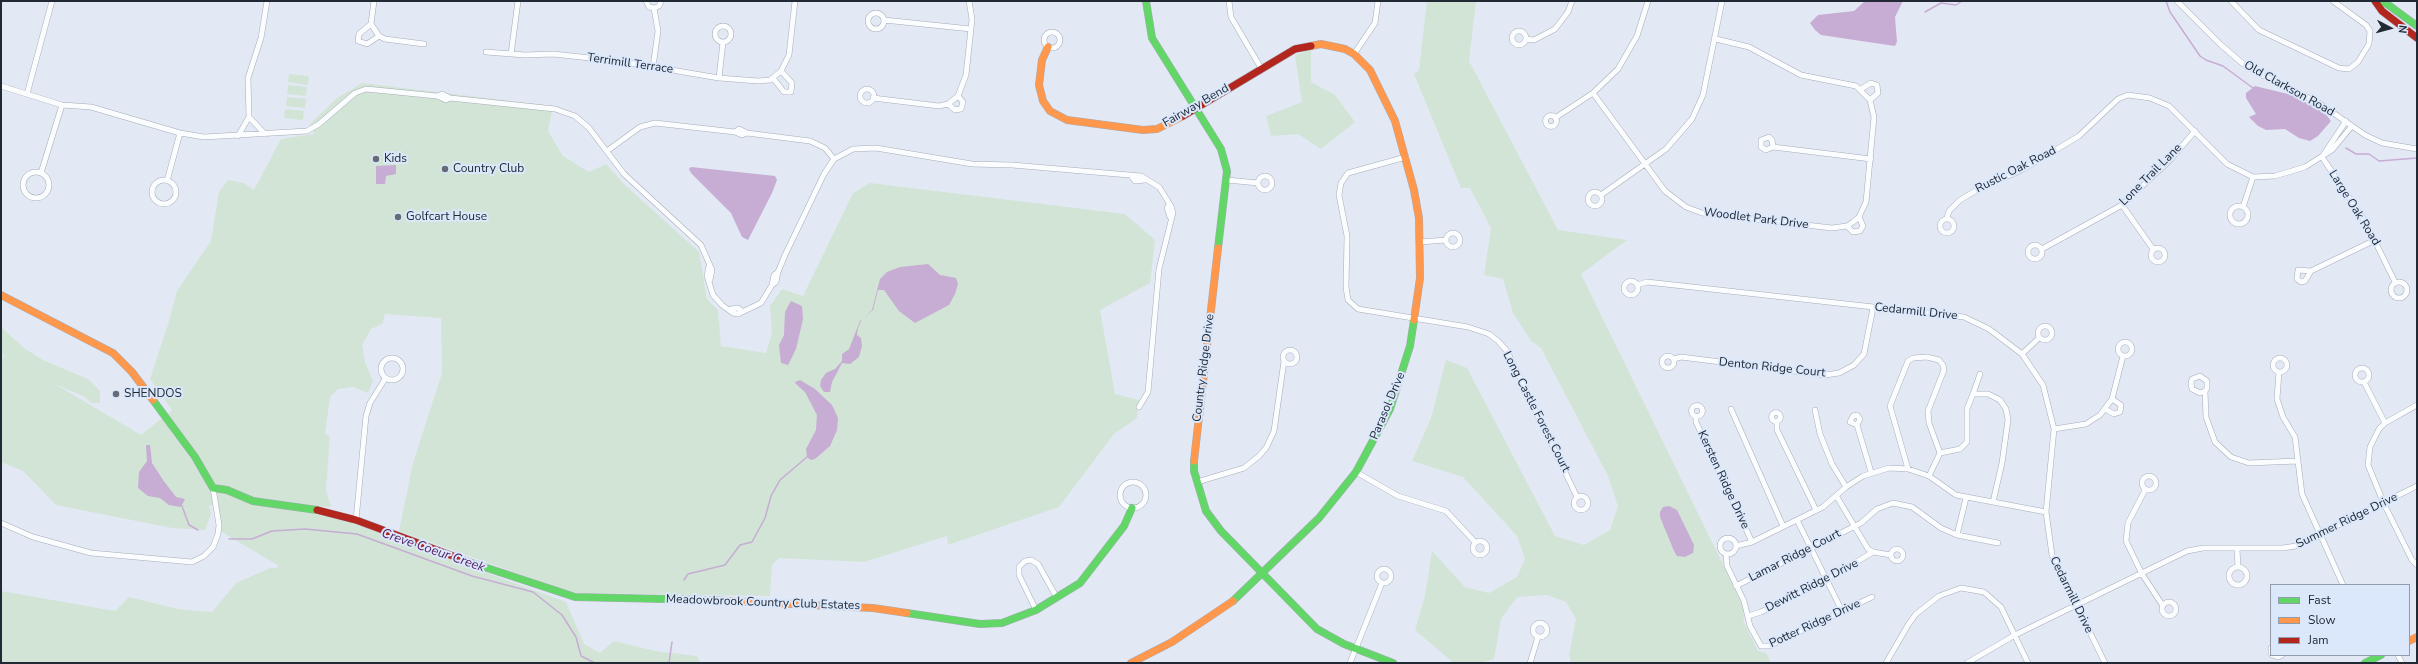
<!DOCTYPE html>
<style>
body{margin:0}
#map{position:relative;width:2418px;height:664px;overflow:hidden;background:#e3e9f4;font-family:"Nunito Sans",sans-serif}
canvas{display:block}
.frame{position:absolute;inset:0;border:2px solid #212935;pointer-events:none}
.legend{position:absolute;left:2270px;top:584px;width:140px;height:72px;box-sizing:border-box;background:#dbe8fc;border:1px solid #919cac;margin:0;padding:5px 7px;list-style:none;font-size:12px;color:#212935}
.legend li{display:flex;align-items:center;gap:8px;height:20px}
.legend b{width:20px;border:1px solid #919cac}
.north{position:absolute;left:2370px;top:8px;width:40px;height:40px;-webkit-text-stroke:3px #dbe8fc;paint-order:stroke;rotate:96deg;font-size:11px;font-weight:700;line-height:16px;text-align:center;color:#212935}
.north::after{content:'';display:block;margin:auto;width:14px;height:18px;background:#212935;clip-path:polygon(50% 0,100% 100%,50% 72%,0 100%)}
</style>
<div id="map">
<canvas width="2418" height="664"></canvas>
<div class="frame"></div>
<ul class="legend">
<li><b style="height:5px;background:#63d668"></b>Fast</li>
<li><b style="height:5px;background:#ff974d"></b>Slow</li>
<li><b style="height:5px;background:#b3261e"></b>Jam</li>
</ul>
<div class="north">N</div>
</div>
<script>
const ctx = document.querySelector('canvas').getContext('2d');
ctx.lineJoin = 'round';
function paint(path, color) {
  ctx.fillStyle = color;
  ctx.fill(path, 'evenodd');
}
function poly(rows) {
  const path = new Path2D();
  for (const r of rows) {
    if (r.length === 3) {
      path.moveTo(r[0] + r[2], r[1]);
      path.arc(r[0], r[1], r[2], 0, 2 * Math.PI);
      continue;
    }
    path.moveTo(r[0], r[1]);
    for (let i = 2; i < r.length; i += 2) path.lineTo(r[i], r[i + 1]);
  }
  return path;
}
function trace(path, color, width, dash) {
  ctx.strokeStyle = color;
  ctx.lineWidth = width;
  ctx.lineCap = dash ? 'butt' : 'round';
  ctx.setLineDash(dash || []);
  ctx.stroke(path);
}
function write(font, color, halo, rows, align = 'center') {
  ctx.font = font + ' "Nunito Sans",sans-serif';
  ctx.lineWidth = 4;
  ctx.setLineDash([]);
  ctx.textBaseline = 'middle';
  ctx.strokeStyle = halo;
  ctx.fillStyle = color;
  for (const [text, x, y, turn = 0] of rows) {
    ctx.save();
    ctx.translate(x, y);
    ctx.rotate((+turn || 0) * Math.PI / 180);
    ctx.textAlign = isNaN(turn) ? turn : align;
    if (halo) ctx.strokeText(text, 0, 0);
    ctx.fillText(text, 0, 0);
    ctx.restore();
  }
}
const green = poly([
 [1427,1,1476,1,1469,61,1558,230,1627,240,1581,274,1733,585,1743,607,1744,623,1758,651,1766,653,1771,663,1571,663,1569,654,1576,619,1566,602,1547,595,1517,597,1501,619,1494,659,1480,663,1454,663,1415,630,1425,596,1432,551,1465,587,1489,593,1517,577,1525,559,1517,536,1463,477,1412,461,1431,418,1446,360,1467,368,1555,536,1584,545,1610,530,1618,506,1608,476,1541,348,1531,341,1513,313,1503,279,1484,275,1491,228,1470,188,1461,188,1414,74,1419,70],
 [1660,512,1692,553,1688,556,1685,557,1674,551],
 [1311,50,1311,82,1335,95,1355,122,1321,149,1298,134,1271,136,1266,116,1302,102,1295,55],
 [289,74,309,76,308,85,288,82],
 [362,83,553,106,548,131,563,156,589,172,606,164,625,185,699,252,707,299,718,310,721,346,766,353,772,333,770,306,782,289,803,296,853,193,870,183,1125,214,1155,240,1150,283,1100,310,1115,394,1139,400,1137,418,1114,434,1059,507,948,545,947,536,864,562,779,558,772,565,770,596,572,593,399,531,413,463,442,373,441,318,385,314,382,324,371,329,362,345,365,362,373,381,368,393,353,387,338,389,330,397,325,434,330,436,326,490,331,507,316,506,314,514,341,519,566,602,584,644,600,653,614,641,655,651,697,656,700,663,1,663,1,591,115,611,129,597,178,609,212,612,236,583,270,568,277,568,279,566,222,532,215,484,168,414,172,410,150,379,169,321,177,291,211,241,219,192,228,180,244,183,254,190,281,139,314,134,310,124,337,98],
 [288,85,307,87,306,96,287,94],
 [287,97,306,99,305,108,286,106],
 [285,109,304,111,303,120,284,118],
 [1,327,24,348,43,360,88,379,100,391,100,403,92,403,83,396,55,384,141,435,162,418,211,488,213,505,209,506,211,514,205,530,172,528,56,505,23,471,1,462,1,355,7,358,1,353]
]);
const water = poly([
 [1865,1,1903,1,1895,17,1897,42,1895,46,1821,35,1815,30,1810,23,1818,15,1854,11],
 [2255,86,2292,95,2325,113,2331,121,2318,136,2310,141,2299,138,2285,129,2266,130,2258,126,2249,117,2256,114,2246,98,2246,93],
 [396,165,396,174,386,176,385,184,376,184,376,166],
 [691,167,775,176,777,180,772,193,748,240,742,237,731,213,691,173,689,169],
 [928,264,940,275,956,278,958,284,955,294,949,305,915,323,899,311,884,290,878,290,873,310,862,319,858,328,857,335,861,338,862,346,859,357,850,364,842,363,832,382,830,392,824,392,820,386,821,380,826,373,835,369,842,361,842,354,849,349,860,321,872,310,880,279,887,272,900,267],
 [791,301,802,306,803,319,796,349,788,365,781,363,779,345,784,335,785,312],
 [800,380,815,389,832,405,838,418,837,430,830,446,815,459,811,460,807,457,806,449,816,430,817,415,805,392,796,384,795,382],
 [146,445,150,445,152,463,163,480,176,497,185,499,181,507,169,505,160,498,148,496,138,488,139,472,147,461],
 [1669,506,1677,510,1694,545,1693,553,1685,557,1677,556,1674,551,1660,517,1660,512,1663,507]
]);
const stream = poly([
 [2166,1,2170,12,2200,56,2206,60,2223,66,2253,88],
 [1925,12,1941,3,1956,5,1962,1],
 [2346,148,2356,154,2369,154,2379,161,2417,158],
 [182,506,189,525,198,530],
 [229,539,252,539,272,531,305,529,357,534,472,576,533,592,562,615,576,637,581,656,595,663],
 [684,580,688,574,725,565,740,545,752,542,765,518,771,496,780,480,807,457],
 [669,663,672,642]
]);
const street = poly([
 [374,1,371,24,379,36,385,39,424,44],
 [646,1,649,7,654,8,659,6,661,1],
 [1229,1,1231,17,1261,68],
 [2177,1,2220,44,2242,63,2260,74,2319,103,2365,135,2382,143,2417,149],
 [2231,1,2259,30,2339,68,2349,69,2358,62,2369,44,2370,31,2366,25,2333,1],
 [876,21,8],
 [884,20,971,29],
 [371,24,359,34,358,41,367,44,379,36],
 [723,34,8],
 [1519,38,7],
 [1052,40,8],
 [1526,39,1534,40,1555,29,1568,12,1572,1],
 [486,52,525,55,553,54,618,61,719,78,758,81,770,80,781,71,789,55,795,1],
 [511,54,518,1],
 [1354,54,1375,23,1378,1],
 [653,67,658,31,654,8],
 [719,78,723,42],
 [773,78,784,92,791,92,792,83,781,71],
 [1,86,62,105,91,107,180,133,204,137,307,131,319,124,355,93,366,89,437,96,442,94,450,98],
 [1861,89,1871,83,1877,85,1878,93,1870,100],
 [867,96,7],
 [1593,93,1665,191,1686,207,1702,213,1832,228,1847,226,1853,222,1859,217,1866,202,1874,117,1870,100,1856,86,1801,75,1749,47,1716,39],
 [27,94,52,1],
 [437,96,446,100,450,98,555,109,575,116,589,128,624,174,701,245,712,270,710,280],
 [873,98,939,106,948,104,958,96,966,75,972,19,969,1],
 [948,104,955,110,961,109,963,102,958,96],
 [1551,121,5.5],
 [249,117,265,134],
 [1555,118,1593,93,1618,69,1637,36,1648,1],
 [735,132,742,135,747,133],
 [238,136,249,117,248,78,261,38,267,1],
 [1773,147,1772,140,1769,137,1761,140,1761,147,1766,150,1773,147,1871,159],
 [607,151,640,127,655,123,735,132,739,129,747,133,810,141,825,148,834,159],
 [1406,157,1348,173,1341,183,1339,195,1347,236,1346,287,1348,300,1358,309,1468,327,1489,334,1498,341,1507,351,1577,497],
 [2322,157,2366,223,2395,282],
 [2322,157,2346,121],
 [36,185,13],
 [41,173,62,105],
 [1265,183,7],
 [1132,177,1135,181,1145,180],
 [1227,180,1258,183],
 [164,192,12],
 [167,181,180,133],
 [1595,199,7],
 [1601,195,1666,149,1692,119,1703,95,1722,1],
 [1169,204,1167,208,1170,217],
 [2122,205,2153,249],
 [2239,215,9],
 [2243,207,2253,177],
 [1947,218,1949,211,1960,200,1982,187,2022,170,2079,136,2118,99,2128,95,2150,98,2169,106,2227,164,2253,177,2275,176,2305,167,2332,150,2352,126],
 [1947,226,7],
 [1847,226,1853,232,1860,231,1863,226,1859,217],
 [1453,240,7],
 [1420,242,1446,240],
 [2035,252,7],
 [2158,255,7],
 [2042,249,2122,205,2170,160,2195,131],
 [709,266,707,276,713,295,722,305,733,313,738,314,761,303,772,285,774,275,778,272],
 [2311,271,2298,270,2297,279,2301,282,2305,281,2311,271,2375,240],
 [1631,288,7],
 [2399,290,8],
 [772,285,776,282,778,272,785,255,824,174,834,159,853,149,876,148,972,164,1012,165,1141,176,1159,187,1171,206,1173,213,1159,269,1148,392,1139,407],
 [1637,285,1647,282,1964,317,1989,329,2022,354,2043,385,2054,429,2046,512,2052,555,2105,663],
 [731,309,738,308,742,311],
 [2045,333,7],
 [2125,349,7],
 [1290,357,7],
 [2022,354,2039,338],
 [1668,362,6],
 [392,369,11],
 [2280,365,7],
 [1674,359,1681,357,1825,375,1839,373,1854,365,1864,354,1873,308],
 [2362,375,7],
 [2279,372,2277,399,2283,417,2295,437,2302,494,2343,585],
 [2364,382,2385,423],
 [2205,391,2200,393,2192,389,2191,383,2192,379,2200,376,2207,381,2207,388,2205,391,2206,417,2215,442,2231,457,2249,463,2297,461],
 [1973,394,1980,374],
 [2417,405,2385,423,2379,429,2370,447,2368,465,2384,504,2412,560,2417,565],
 [1697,411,5.5],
 [1731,409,1783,526],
 [2105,409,2114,414,2120,412,2121,405,2112,399],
 [1815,410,1820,434,1832,464,1846,487],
 [1776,417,4.5],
 [1696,416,1696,422,1752,542],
 [1777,421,1777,430,1816,510],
 [1857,425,1850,422,1853,416,1857,415,1860,419,1857,425,1871,472],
 [2054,429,2086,424,2100,415,2112,399,2123,356],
 [1940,453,1960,449,1967,442,1967,409,1973,394,1988,394,2000,400,2006,409,2008,420,2002,463,1993,502],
 [1908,469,1890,406,1908,361,1913,358,1927,357,1939,360,1943,365,1944,370,1928,411,1929,423,1940,453,1929,476],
 [1356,472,1398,496,1446,511,1475,542],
 [2149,483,7],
 [1197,482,1244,468,1259,456,1266,448,1274,431,1284,361],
 [1133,495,13],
 [2145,490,2128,523,2126,541,2142,574,2163,606],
 [1581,503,7],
 [1837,497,1868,549,1873,552,1891,555],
 [356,520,366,416,370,403,385,379],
 [1797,520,1842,611],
 [1,523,33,537,91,553,192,562,204,556,213,547,218,534,219,525,213,488],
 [1957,535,1966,498],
 [1728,546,8],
 [1480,548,7],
 [1736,546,1752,542,1823,507,1846,487,1863,476,1889,468,1908,469,1929,476,1956,495,2046,512],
 [1897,555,6],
 [2237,549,2238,567],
 [1726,554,1727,566,1744,601,1750,626,1761,646,1769,646,1872,597],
 [2238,576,9],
 [1384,576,7],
 [1736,586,1861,523,1877,509,1893,503,1912,507,1941,528,1957,535,1998,543],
 [2169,609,7],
 [1036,610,1019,575,1019,567,1025,561,1031,560,1038,564,1057,598],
 [1748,616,1761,612,1826,580,1873,552],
 [1540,630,7],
 [2271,648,2271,653],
 [2272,655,2278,657,2282,655],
 [2398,655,2402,663],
 [1350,663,1382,583],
 [1530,663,1538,637],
 [1886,663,1908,625,1916,614,1939,596,1961,588,1984,592,2001,607,2028,663],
 [1967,663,2015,635,2187,551,2203,548,2283,548,2296,546,2417,486]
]);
const fast = poly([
 [1146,1,1152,38,1221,149,1227,171,1218,248],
 [2378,1,2387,4,2417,26],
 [153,400,195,457,213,488,227,490,253,501,317,510],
 [1194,461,1194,471,1206,511,1221,531,1317,629,1344,644,1393,663],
 [469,562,575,597,709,600],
 [1233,601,1319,518,1356,472,1390,409,1410,346,1414,320],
 [907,613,980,624,1002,623,1036,610,1080,583,1124,526,1132,508],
 [2365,663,2381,655]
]);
const slow = poly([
 [1311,46,1321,44,1345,49,1354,54,1370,70,1395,121,1414,190,1419,218,1420,278,1414,320],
 [1048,47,1042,60,1039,85,1043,101,1050,111,1067,120,1143,130,1157,129,1183,116],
 [1,295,113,353,132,372,153,400],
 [1194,461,1218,248],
 [709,600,873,608,907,613],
 [2409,641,2417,637],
 [1131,663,1172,642,1233,601]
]);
const jam = poly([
 [2375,1,2382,11,2417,38],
 [1183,116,1295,49,1311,46],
 [317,510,356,520,469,562]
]);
const markers = [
 [376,159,4,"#656c78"],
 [445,169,4,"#656c78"],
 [398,217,4,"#656c78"],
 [116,394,4,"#656c78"]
];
const streetNames = [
 ["Terrimill Terrace",630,64,8],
 ["Old Clarkson Road",2289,89,29],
 ["Fairway Bend",1196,106,-30],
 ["Rustic Oak Road",2016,170,-27],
 ["Lone Trail Lane",2151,175,-45],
 ["Large Oak Road",2354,208,58],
 ["Woodlet Park Drive",1756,219,7],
 ["Cedarmill Drive",1916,312,6],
 ["Country Ridge Drive",1204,368,-83],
 ["Denton Ridge Court",1772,368,6],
 ["Parasol Drive",1388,406,-67],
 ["Long Castle Forest Court",1536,412,63],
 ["Kersten Ridge Drive",1723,480,65],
 ["Summer Ridge Drive",2347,521,-26],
 ["Lamar Ridge Court",1795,556,-27],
 ["Dewitt Ridge Drive",1812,586,-27],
 ["Cedarmill Drive",2071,595,64],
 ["Meadowbrook Country Club Estates",763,603,2],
 ["Potter Ridge Drive",1815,624,-25]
];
const poiNames = [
 ["Kids",384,159],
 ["Country Club",453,169],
 ["Golfcart House",406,217],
 ["SHENDOS",124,394]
];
const waterNames = [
 ["Creve Coeur Creek",433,551,19]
];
paint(green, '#d2e4d6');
paint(water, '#c7acd4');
trace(stream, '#c7acd4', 1.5);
trace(street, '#a6acb7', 6);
trace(fast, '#a6acb7', 8);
trace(slow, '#a6acb7', 8);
trace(jam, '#a6acb7', 8);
trace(street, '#fbfcfd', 5);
trace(fast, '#63d668', 7);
trace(slow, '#ff974d', 7);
trace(jam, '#b3261e', 7);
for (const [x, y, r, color] of markers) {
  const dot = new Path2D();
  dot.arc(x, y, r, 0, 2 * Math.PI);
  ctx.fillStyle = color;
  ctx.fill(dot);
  trace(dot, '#dbe8fc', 1.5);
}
write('12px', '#212935', '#dbe8fc', streetNames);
write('12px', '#212935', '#dbe8fc', poiNames, 'left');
write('italic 13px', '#562363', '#dbe8fc', waterNames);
</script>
